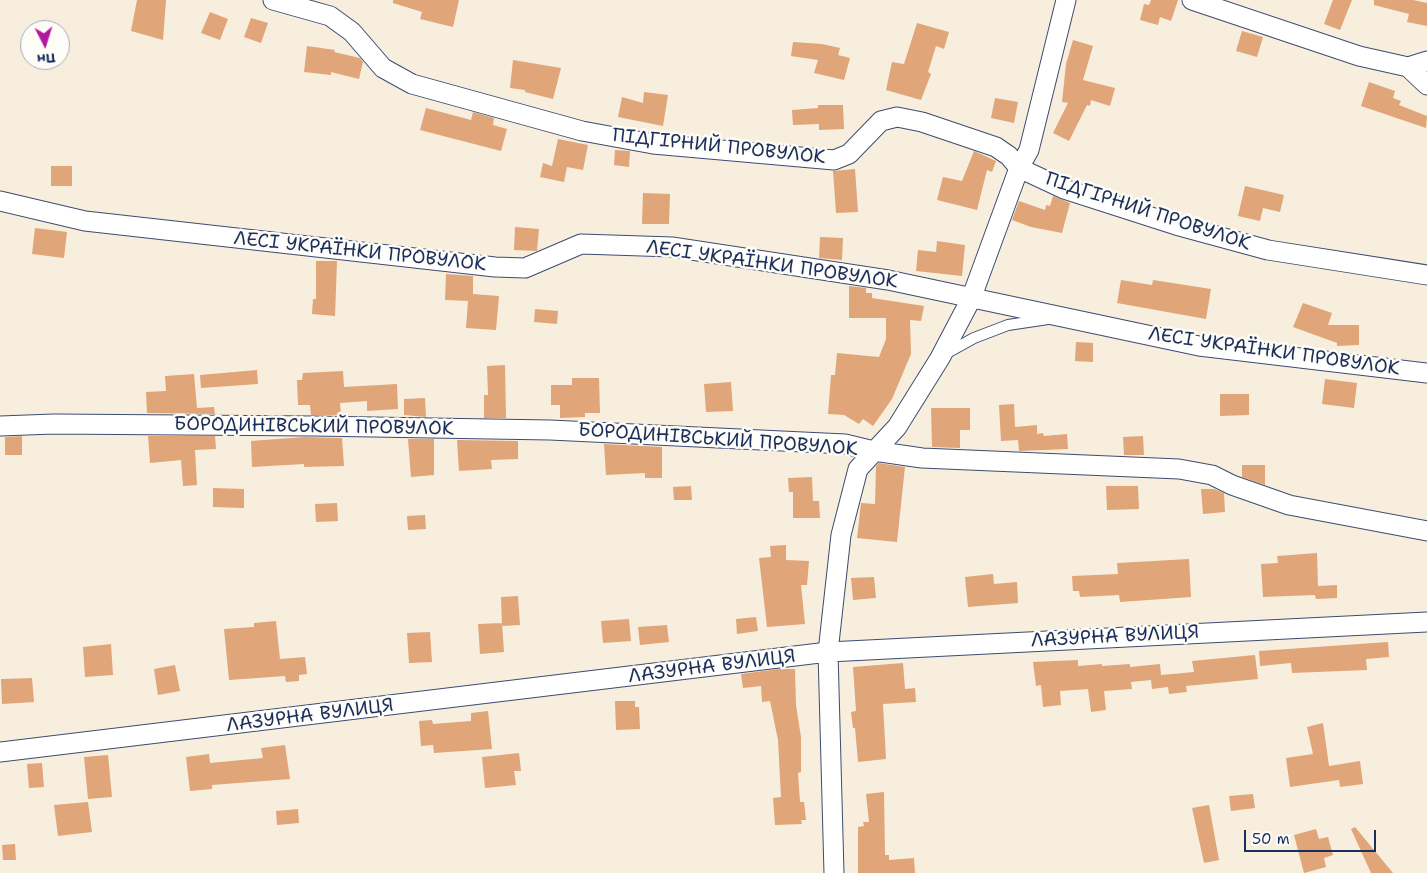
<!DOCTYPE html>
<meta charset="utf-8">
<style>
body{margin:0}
#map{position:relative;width:1427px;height:873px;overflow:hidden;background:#f8eedd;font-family:"Shantell Sans",sans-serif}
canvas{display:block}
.north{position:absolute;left:20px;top:20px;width:50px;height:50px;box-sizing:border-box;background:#fdfcf7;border:1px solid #a3aaba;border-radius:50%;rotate:175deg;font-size:14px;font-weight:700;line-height:20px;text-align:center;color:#1b2f5e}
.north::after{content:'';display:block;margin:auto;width:18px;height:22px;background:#b5179e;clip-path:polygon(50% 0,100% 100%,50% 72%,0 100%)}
.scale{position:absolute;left:1244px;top:830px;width:132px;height:22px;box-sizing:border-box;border:2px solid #1b2f5e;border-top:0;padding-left:6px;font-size:15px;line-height:18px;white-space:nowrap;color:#1b2f5e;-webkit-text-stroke:4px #fdfcf7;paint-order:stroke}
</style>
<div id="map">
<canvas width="1427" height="873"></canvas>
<div class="north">Пн</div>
<div class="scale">50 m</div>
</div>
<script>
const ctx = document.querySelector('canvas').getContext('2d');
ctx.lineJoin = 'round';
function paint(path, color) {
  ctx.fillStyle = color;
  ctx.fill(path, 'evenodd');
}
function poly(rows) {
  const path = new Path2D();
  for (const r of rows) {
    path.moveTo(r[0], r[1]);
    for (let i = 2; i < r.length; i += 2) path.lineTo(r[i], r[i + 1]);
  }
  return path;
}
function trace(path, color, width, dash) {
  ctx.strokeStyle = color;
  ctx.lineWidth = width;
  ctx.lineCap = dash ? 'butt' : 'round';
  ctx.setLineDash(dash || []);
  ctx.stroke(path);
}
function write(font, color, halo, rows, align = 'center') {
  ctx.font = font + ' "Shantell Sans",sans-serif';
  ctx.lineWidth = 5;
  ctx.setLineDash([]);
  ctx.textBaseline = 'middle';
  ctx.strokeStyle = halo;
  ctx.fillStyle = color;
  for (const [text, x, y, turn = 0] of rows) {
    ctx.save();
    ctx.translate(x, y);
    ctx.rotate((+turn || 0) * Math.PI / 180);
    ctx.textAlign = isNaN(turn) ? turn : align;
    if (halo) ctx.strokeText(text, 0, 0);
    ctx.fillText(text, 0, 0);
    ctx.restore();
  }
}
const building = poly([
 [137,0,166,0,163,40,131,31],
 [393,0,459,0,453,27,420,19,422,12,393,3],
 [1151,0,1178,0,1171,21,1160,17,1158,25,1140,20,1144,4,1149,5],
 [1333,0,1352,0,1340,30,1324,24],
 [1374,0,1413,0,1427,3,1427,26,1407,22,1409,14,1374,5],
 [210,12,228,19,220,40,201,33],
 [251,18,268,23,261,43,244,37],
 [917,23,949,32,944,49,936,46,928,72,931,74,921,100,886,90,892,62,904,64],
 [1242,31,1263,37,1257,57,1236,51],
 [1073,40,1093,46,1083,80,1115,88,1110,106,1091,100,1090,106,1087,105,1069,141,1053,133,1068,103,1062,102,1066,64],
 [793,42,822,44,840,48,838,55,850,58,844,80,814,73,818,60,791,56],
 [307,46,335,50,334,52,360,58,363,62,359,79,331,72,331,75,304,72],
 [513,60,561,68,553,99,525,92,525,90,510,88],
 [1369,82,1395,91,1393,98,1401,101,1399,105,1427,116,1426,128,1361,106],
 [644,92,668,95,663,126,618,117,622,97,643,103],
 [995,98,1018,102,1014,123,991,118],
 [818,105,843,105,844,129,819,130,819,124,793,125,792,110,818,108],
 [426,108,471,120,473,112,494,118,493,125,507,129,501,151,420,130],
 [558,139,588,145,583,170,567,167,564,182,540,177,543,163,552,166],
 [615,150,630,151,629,167,614,165],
 [974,151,996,161,992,172,987,170,977,210,937,200,943,177,962,181],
 [51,166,72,166,72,186,51,186],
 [855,169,858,212,836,213,833,171],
 [1245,186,1284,195,1280,212,1263,208,1260,221,1238,216],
 [643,193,670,194,669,224,642,224],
 [1053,196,1070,203,1062,233,1031,227,1012,220,1019,201,1045,210,1046,205,1050,206],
 [515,227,539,229,537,251,514,250],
 [35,228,67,232,64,258,32,254],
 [820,237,843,238,842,260,819,258],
 [937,241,965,245,962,276,916,271,918,250,936,252],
 [316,261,337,261,335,316,312,314,313,299,316,299],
 [446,274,473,276,473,294,499,296,496,330,466,328,468,301,445,300],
 [1121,280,1152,285,1153,280,1211,289,1206,319,1117,303],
 [849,286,866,288,866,293,872,293,872,298,924,306,921,321,910,320,911,354,892,399,873,426,863,419,859,424,844,415,828,414,831,375,835,375,837,353,879,357,886,339,886,318,849,318],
 [1303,303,1332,313,1328,325,1359,325,1359,345,1337,346,1337,343,1293,327],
 [535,309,558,311,557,324,534,322],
 [1076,342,1093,343,1093,362,1075,361],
 [505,365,506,418,484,418,484,395,488,395,487,366],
 [257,370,258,384,201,388,200,375],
 [343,371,344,387,397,384,398,409,367,411,367,401,340,403,341,415,311,415,310,405,298,405,297,380,302,380,303,373],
 [194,374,197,408,214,407,215,414,147,413,146,392,166,391,165,376],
 [572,378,599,378,600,413,585,413,585,417,560,418,560,405,551,405,551,385,572,385],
 [1325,379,1357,383,1354,408,1322,404],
 [731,382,733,411,706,412,704,384],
 [1220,394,1249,394,1249,415,1220,416],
 [425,398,426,417,404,415,404,399],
 [1014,404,1015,427,1037,425,1037,434,1043,433,1044,436,1067,434,1068,449,1019,451,1018,440,1001,441,999,405],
 [931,408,970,408,970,430,960,430,960,448,932,447],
 [22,436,22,455,5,455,5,437],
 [148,436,215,436,216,449,195,450,197,485,183,486,181,460,150,463],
 [1143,436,1144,455,1124,455,1123,437],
 [304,437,342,438,344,466,304,467,304,464,252,467,251,441],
 [408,439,434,439,434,475,411,477],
 [457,440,518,441,518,459,491,460,492,469,459,471],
 [604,444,662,447,662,478,645,478,645,473,606,475],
 [879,463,905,467,897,542,857,538,861,503,875,504,876,466],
 [1242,465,1265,465,1265,485,1242,477],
 [812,477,813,501,819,501,820,518,793,518,793,492,789,492,788,478],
 [691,486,692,500,674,500,673,487],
 [1106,486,1138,486,1139,509,1107,510],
 [213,488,244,489,244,508,213,507],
 [1201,489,1214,489,1224,493,1225,512,1203,514],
 [337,503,338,521,316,522,315,504],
 [425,515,426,529,408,530,407,516],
 [786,545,786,560,809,561,807,585,801,585,805,624,767,627,759,558,771,557,770,546],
 [1317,553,1318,586,1337,585,1337,598,1316,599,1315,595,1263,597,1261,564,1278,563,1277,556],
 [1189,559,1191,597,1120,602,1119,595,1080,597,1079,591,1073,591,1072,576,1118,574,1117,563],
 [993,574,994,584,1017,582,1018,603,968,607,965,577],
 [874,577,876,598,853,600,851,578],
 [518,596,520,625,502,626,501,597],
 [756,617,758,631,737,634,736,619],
 [629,619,631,641,603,643,601,621],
 [276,621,280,659,305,657,307,674,299,675,299,681,286,682,285,676,229,680,224,629,254,627,254,623],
 [502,623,504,652,480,654,478,624],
 [667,625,669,642,640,645,638,627],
 [430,632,432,662,409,663,407,633],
 [1388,642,1389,657,1366,659,1367,670,1292,673,1291,663,1260,666,1259,651],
 [111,644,113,675,85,677,83,647],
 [1255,655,1258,679,1186,686,1187,692,1169,694,1168,687,1152,689,1151,680,1131,682,1132,689,1104,691,1106,710,1091,712,1088,689,1060,691,1061,705,1043,707,1041,685,1036,686,1033,662,1078,660,1078,666,1102,664,1102,666,1130,664,1130,667,1160,664,1161,675,1194,672,1192,661],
 [903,663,905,689,915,688,916,702,883,704,886,759,858,762,855,728,853,728,851,712,856,711,853,667],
 [175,665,180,691,158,695,154,669],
 [778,669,795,669,796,705,801,737,801,772,798,773,800,802,804,802,806,820,801,820,802,824,775,825,773,798,781,797,778,740,770,701,762,702,761,686,743,688,741,674],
 [32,678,34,702,2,704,1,679],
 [615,701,635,701,635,707,639,707,640,729,616,730],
 [488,711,492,749,434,753,433,745,421,746,419,721,432,720,433,724,471,721,471,713],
 [1323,723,1329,766,1360,761,1363,784,1340,787,1339,780,1290,787,1286,758,1313,754,1307,727],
 [285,745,290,779,212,785,212,789,190,791,186,757,209,754,210,763,263,758,261,748],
 [519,753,521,771,514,771,516,785,485,788,482,757],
 [108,755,112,797,88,799,84,757],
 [42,763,44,787,29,788,27,764],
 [884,792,885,855,889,855,889,860,914,858,915,873,858,873,858,827,864,826,863,822,869,822,866,794],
 [1253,794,1255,808,1231,811,1229,796],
 [88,802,92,832,58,836,54,805],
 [1209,805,1219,860,1204,863,1192,808],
 [298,809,299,823,277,825,276,811],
 [1355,827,1393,873,1371,873,1351,829],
 [1316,829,1319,839,1328,837,1333,855,1324,858,1326,867,1304,873,1294,835],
 [15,844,16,860,3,860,2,845]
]);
const service = poly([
 [945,354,974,338,1008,325,1048,319]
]);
const minor = poly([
 [273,0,330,16,352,32,383,68,412,84,582,131,653,144,834,160,849,154,881,121,897,117,922,122,996,147,1009,156,1019,168,1064,189,1176,225,1268,250,1427,275],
 [1192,0,1359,56,1408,67,1427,61],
 [1408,67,1427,85],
 [0,201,85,221,495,267,525,268,581,244,672,247,888,280,1199,346,1427,373],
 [0,426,54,424,314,426,550,430,845,444,874,451,922,458,1179,469,1212,475,1232,485,1289,505,1427,531],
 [0,752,828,652,1427,622],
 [834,873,828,652,841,535,858,469,897,427,940,358,971,299,1019,168,1029,150,1066,0]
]);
const streetNames = [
 ["ПІДГІРНИЙ ПРОВУЛОК",719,147,6],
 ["ПІДГІРНИЙ ПРОВУЛОК",1148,212,18],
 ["ЛЕСІ УКРАЇНКИ ПРОВУЛОК",360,252,6],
 ["ЛЕСІ УКРАЇНКИ ПРОВУЛОК",772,265,8],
 ["ЛЕСІ УКРАЇНКИ ПРОВУЛОК",1274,352,8],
 ["БОРОДИНІВСЬКИЙ ПРОВУЛОК",314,427,1],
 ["БОРОДИНІВСЬКИЙ ПРОВУЛОК",718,440,4],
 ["ЛАЗУРНА ВУЛИЦЯ",1115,637,-3],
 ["ЛАЗУРНА ВУЛИЦЯ",712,667,-7],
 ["ЛАЗУРНА ВУЛИЦЯ",310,716,-7]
];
paint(building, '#e0a579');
trace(service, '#3c4c71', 12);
trace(minor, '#3c4c71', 21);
trace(service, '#fff', 10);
trace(minor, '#fff', 19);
write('19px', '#1b2f5e', '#fdfcf7', streetNames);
</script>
